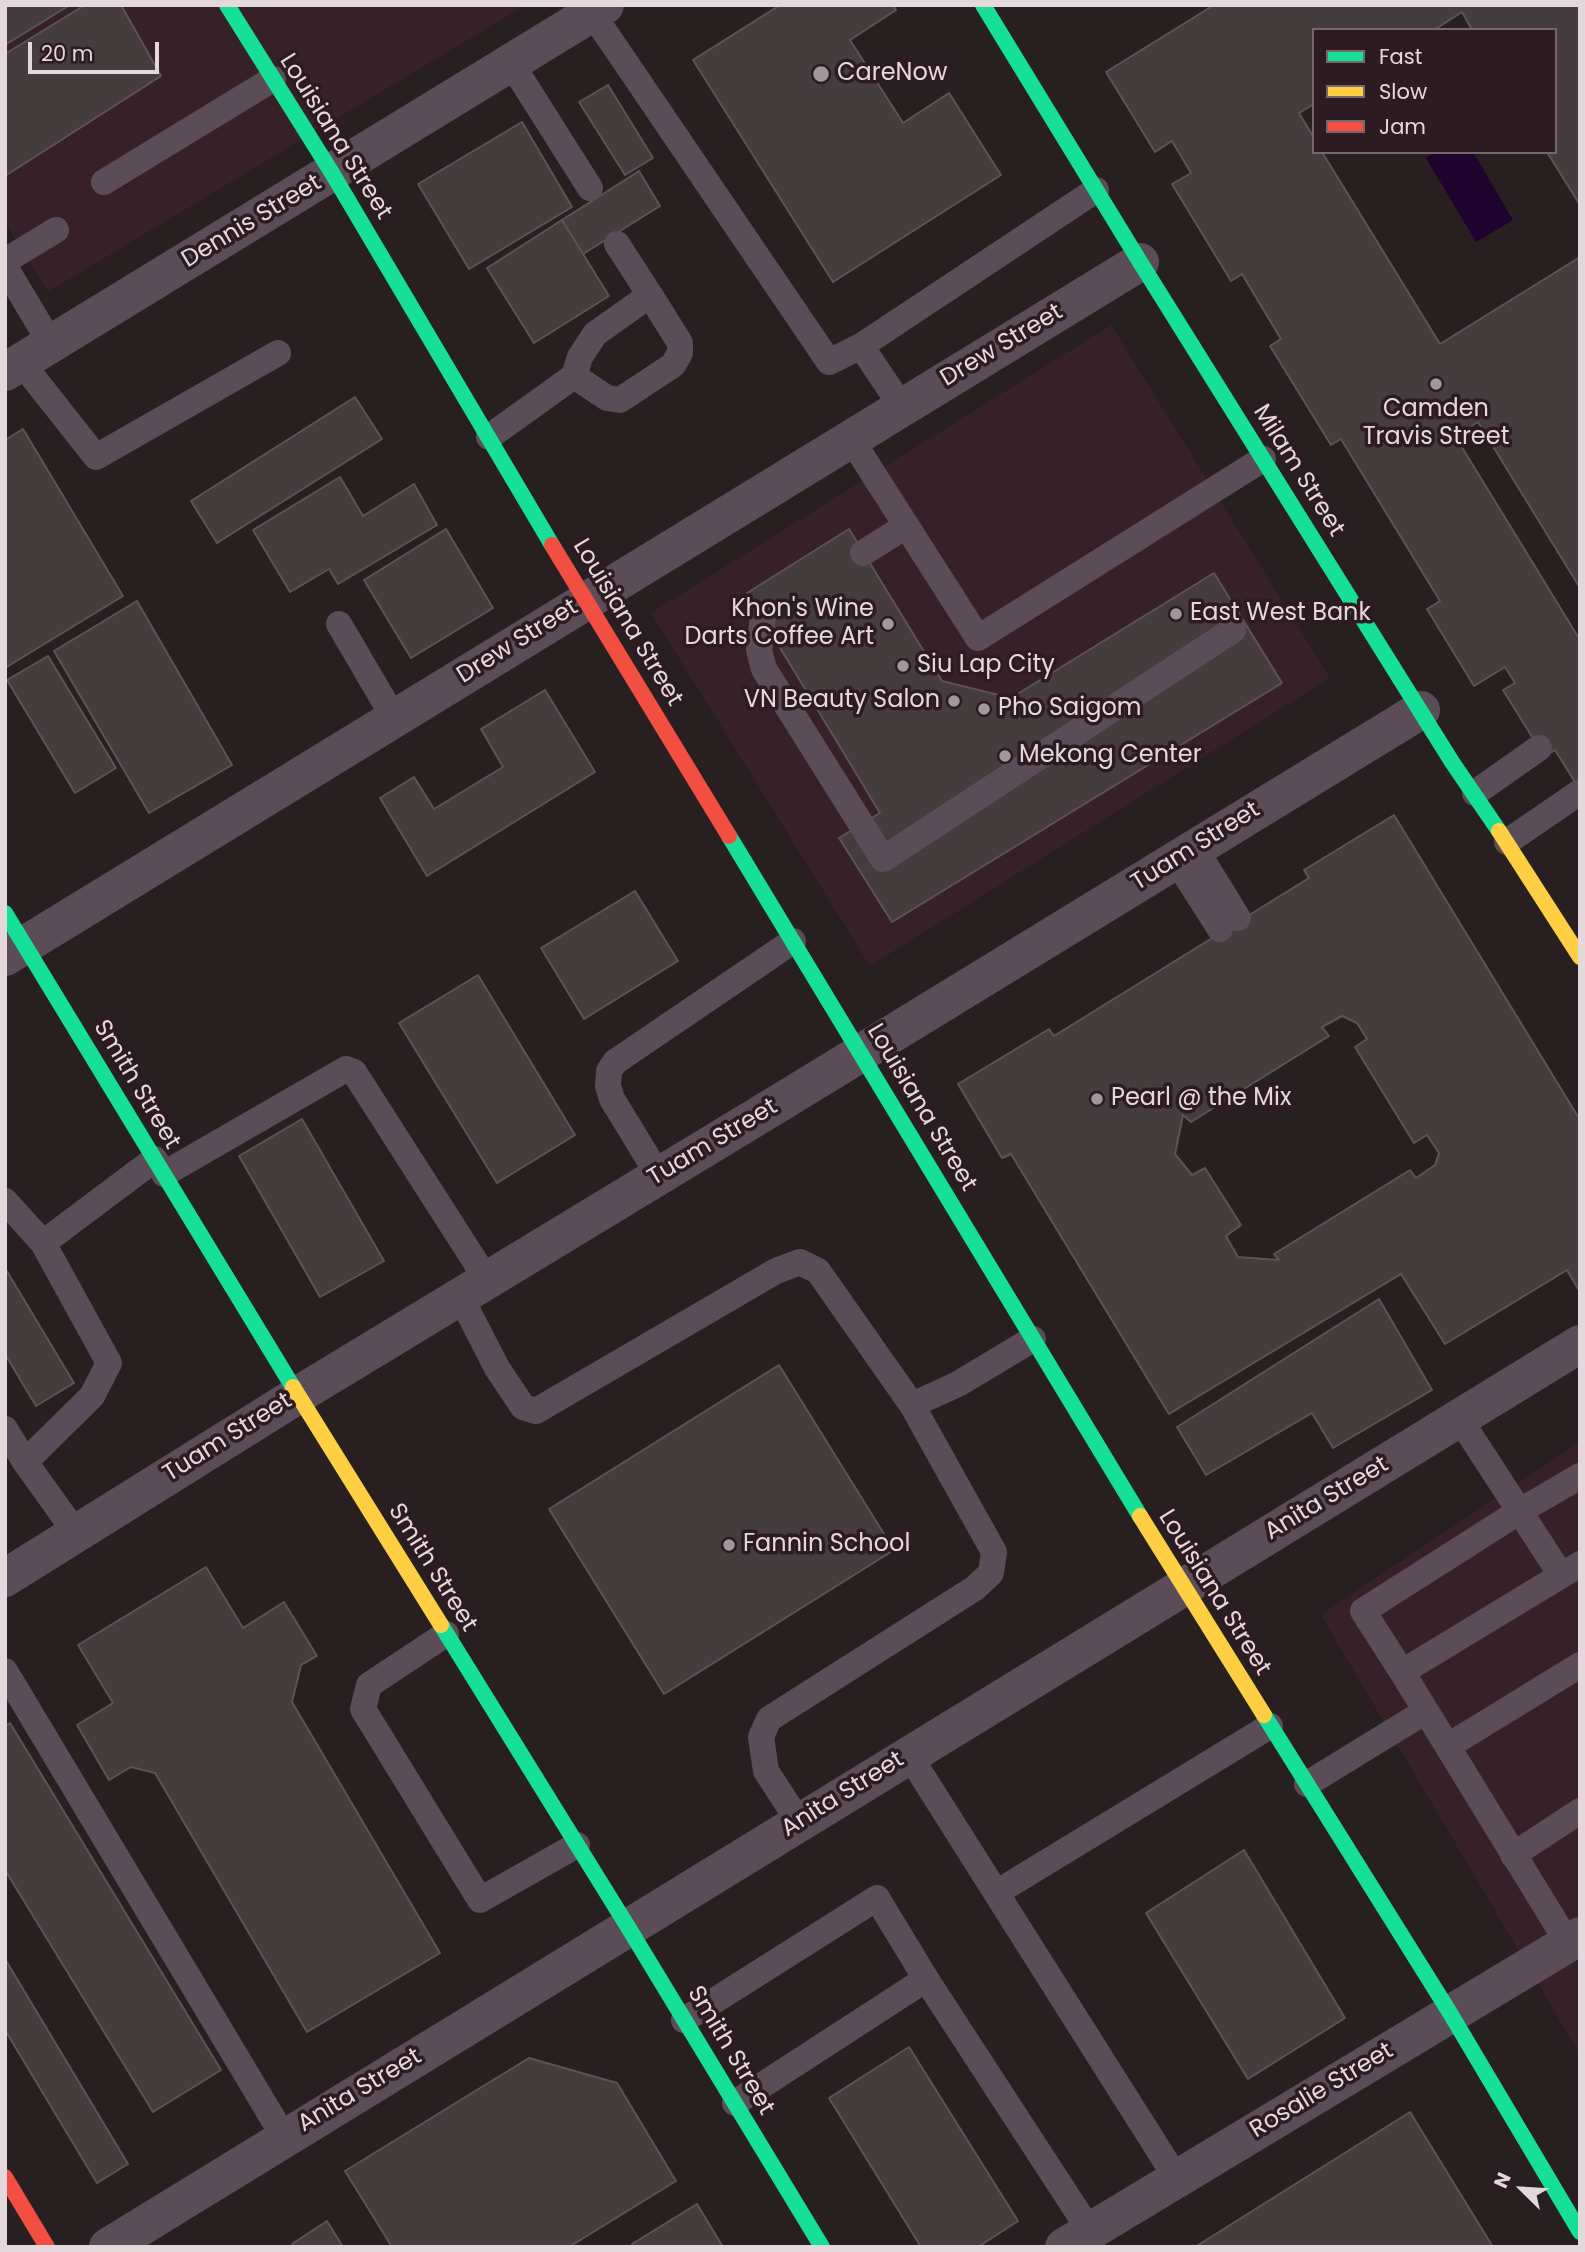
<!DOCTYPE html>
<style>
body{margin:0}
#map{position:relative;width:1585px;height:2252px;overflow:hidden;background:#281f21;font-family:Poppins,sans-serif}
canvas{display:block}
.frame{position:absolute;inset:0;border:7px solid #e4d8dc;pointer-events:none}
.legend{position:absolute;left:1312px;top:28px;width:245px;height:126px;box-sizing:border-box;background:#2c1b20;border:2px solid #76676b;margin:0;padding:9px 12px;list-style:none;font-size:21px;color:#e4d8dc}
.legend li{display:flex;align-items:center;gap:14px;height:35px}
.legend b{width:35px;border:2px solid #76676b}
.north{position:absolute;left:1487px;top:2154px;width:70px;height:70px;-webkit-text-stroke:5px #2c1b20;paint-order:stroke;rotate:294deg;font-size:19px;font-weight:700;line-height:28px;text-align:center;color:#e4d8dc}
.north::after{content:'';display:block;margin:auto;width:24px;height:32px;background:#e4d8dc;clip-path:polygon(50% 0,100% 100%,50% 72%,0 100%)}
.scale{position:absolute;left:28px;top:42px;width:131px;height:32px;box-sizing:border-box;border:4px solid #e4d8dc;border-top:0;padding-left:9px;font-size:21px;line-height:24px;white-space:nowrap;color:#e4d8dc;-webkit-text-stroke:5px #2c1b20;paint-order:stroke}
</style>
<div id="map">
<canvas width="1585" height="2252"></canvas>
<div class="frame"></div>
<ul class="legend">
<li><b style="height:9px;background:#16e098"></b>Fast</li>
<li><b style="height:9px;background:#ffcf43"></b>Slow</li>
<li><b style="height:9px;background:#f24e42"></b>Jam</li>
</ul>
<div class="north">N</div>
<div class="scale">20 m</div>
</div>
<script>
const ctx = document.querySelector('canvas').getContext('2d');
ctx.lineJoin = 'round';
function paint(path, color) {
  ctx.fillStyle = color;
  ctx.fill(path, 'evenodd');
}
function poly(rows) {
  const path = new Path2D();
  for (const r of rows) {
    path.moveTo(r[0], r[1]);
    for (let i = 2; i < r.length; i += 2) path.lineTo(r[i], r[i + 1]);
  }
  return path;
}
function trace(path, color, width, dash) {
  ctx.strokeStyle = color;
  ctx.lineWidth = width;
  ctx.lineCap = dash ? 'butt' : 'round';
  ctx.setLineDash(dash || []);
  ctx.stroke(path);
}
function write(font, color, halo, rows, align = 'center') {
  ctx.font = font + ' Poppins,sans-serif';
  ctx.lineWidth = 7;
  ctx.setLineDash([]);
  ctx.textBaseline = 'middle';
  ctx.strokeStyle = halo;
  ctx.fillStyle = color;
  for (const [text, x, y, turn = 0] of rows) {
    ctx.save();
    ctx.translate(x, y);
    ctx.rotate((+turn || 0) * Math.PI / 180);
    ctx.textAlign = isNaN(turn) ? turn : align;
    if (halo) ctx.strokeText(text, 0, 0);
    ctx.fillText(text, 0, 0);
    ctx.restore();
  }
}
const built = poly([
 [5,5,526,5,48,292,5,222],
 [1111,325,1330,678,870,966,651,613],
 [1580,1441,1580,2055,1321,1615]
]);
const water = poly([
 [1436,152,1473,152,1513,220,1476,242,1426,158]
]);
const building = poly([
 [5,5,70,5,5,45,5,5],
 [85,5,121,5,161,76,5,176,5,54,85,5],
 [780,5,893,5,896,10,850,40,903,123,949,93,1001,175,833,282,693,60,780,5],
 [1214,5,1580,5,1580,205,1547,152,1555,152,1555,30,1472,30,1462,12,1434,30,1314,30,1314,104,1299,113,1314,138,1314,152,1322,152,1440,344,1580,257,1580,588,1478,422,1455,436,1580,640,1580,790,1555,750,1544,757,1539,748,1503,690,1515,683,1505,667,1474,686,1427,609,1440,601,1341,439,1331,445,1270,346,1281,339,1242,274,1231,281,1172,184,1191,173,1172,141,1155,152,1106,72,1214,5],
 [608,85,653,158,625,175,579,102,608,85],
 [522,122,572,207,469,269,418,184,522,122],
 [639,171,660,206,583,254,562,220,639,171],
 [562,220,609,296,534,343,487,268,562,220],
 [355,397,382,439,217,543,191,501,355,397],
 [23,429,123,596,5,668,5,440,23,429],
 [340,477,363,516,414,484,437,525,338,584,329,569,290,592,253,530,340,477],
 [446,529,493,608,411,658,364,580,446,529],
 [849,529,942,681,1011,698,1214,573,1282,683,892,922,839,838,880,813,747,593,849,529],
 [137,601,232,765,149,813,54,651,137,601],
 [48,656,116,768,75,793,7,680,48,656],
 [545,690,595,772,427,876,380,798,414,777,434,809,503,767,481,729,545,690],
 [1394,815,1580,1120,1580,1292,1567,1270,1445,1344,1401,1274,1169,1414,1011,1154,1002,1158,958,1084,1049,1029,1054,1036,1309,878,1304,870,1394,815],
 [1342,1016,1357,1023,1367,1039,1355,1047,1414,1143,1427,1135,1439,1153,1435,1165,1416,1178,1410,1170,1274,1254,1279,1260,1238,1257,1226,1236,1241,1225,1205,1168,1192,1175,1175,1154,1183,1115,1191,1122,1329,1036,1322,1027,1342,1016],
 [635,891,678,961,584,1019,541,948,635,891],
 [478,975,575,1135,497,1183,399,1023,478,975],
 [302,1119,384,1261,320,1297,239,1156,302,1119],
 [5,1268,74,1383,36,1406,5,1354,5,1268],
 [1379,1299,1432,1390,1333,1448,1312,1413,1206,1475,1177,1427,1379,1299],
 [779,1365,894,1550,664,1694,549,1509,779,1365],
 [206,1567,243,1628,284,1602,317,1656,301,1665,292,1702,440,1953,307,2032,155,1773,131,1767,109,1780,77,1725,113,1703,78,1645,206,1567],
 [10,1723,221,2070,153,2112,5,1870,5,1726,10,1723],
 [1244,1850,1345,2018,1248,2079,1146,1913,1244,1850],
 [5,1959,128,2164,97,2183,5,2030,5,1959],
 [909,2047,1018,2221,978,2247,921,2247,829,2098,909,2047],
 [529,2058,617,2083,676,2181,569,2247,392,2247,345,2171,529,2058],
 [1410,2112,1493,2247,1195,2247,1410,2112],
 [697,2204,723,2247,633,2247,632,2244,697,2204],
 [327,2221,343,2247,294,2247,292,2244,327,2221]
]);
const lane = poly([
 [592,13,829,362,861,346,1096,190],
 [511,63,590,188],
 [104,182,273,79],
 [5,261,56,230],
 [5,267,51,344],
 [861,346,902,407],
 [21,362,96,457,278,353],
 [574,376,607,398,620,400,673,365,680,353,680,343,650,295],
 [489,437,574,376,580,357,595,334,650,295,617,244],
 [851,439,978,638,1263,459],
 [863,553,906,526],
 [763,617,759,650,764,669,883,859,1233,630],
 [339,624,394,718],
 [1475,793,1539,748],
 [1507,842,1580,792],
 [1195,848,1238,918],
 [1176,860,1220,929],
 [164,1174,346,1069,354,1072,487,1280],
 [659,1176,612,1099,608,1086,609,1071,615,1062,793,941],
 [5,1201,43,1243],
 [460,1296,497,1368,523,1407,536,1411,776,1271,800,1262,818,1271,912,1405,958,1384,1033,1339],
 [1459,1418,1561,1575],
 [5,1429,25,1462,76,1533],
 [25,1462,92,1396,109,1363,43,1243,155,1159],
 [446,1634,369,1685,363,1709,480,1900,577,1845],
 [5,1671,284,2137],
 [1402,1672,1363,1611,1520,1511,1580,1476],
 [1426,1711,1402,1672,1580,1564],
 [1448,1746,1580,1665],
 [909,1755,1177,2179],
 [1307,1784,1426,1711,1568,1943],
 [799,1822,766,1771,761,1737,769,1719,975,1588,991,1573,994,1552,912,1405],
 [1513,1855,1580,1811],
 [996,1893,1270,1726],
 [926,1979,1090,2231],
 [684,2020,877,1898,926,1979,735,2103]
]);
const street = poly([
 [5,372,605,5],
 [5,957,1140,262],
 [5,1578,298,1395,781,1102,1421,710],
 [108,2247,1580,1344],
 [1064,2247,1580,1936]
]);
const fast = poly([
 [227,5,332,173,552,545],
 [983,5,1140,262,1452,762,1499,831],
 [729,836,1140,1516],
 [5,913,293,1387],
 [441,1625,628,1927,822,2247],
 [1264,1715,1450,2013,1580,2232]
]);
const slow = poly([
 [1499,831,1580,957],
 [293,1387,441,1625],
 [1140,1516,1264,1715]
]);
const jam = poly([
 [552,545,729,836],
 [5,2177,47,2247]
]);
const markers = [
 [821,74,9,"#a2979b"],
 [1436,384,7,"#a2979b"],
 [1176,614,7,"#a2979b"],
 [888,624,7,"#a2979b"],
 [903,666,7,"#a2979b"],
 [954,701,7,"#a2979b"],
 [984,709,7,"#a2979b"],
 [1005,756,7,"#a2979b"],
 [1097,1099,7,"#a2979b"],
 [729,1545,7,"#a2979b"]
];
const poiNames = [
 ["CareNow",837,74],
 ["Camden",1436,410,"center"],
 ["Travis Street",1436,438,"center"],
 ["Khon's Wine",874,610,"right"],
 ["Darts Coffee Art",874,638,"right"],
 ["East West Bank",1190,614],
 ["Siu Lap City",917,666],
 ["VN Beauty Salon",940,701,"right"],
 ["Pho Saigom",998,709],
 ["Mekong Center",1019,756],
 ["Pearl @ the Mix",1111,1099],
 ["Fannin School",743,1545]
];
const streetNames = [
 ["Louisiana Street",335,137,58],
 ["Dennis Street",252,222,-31],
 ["Drew Street",1002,346,-31],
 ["Milam Street",1298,471,58],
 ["Louisiana Street",627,623,59],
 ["Drew Street",518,642,-32],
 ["Tuam Street",1196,847,-32],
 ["Smith Street",136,1085,59],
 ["Louisiana Street",921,1108,59],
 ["Tuam Street",713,1143,-31],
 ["Tuam Street",228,1438,-32],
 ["Anita Street",1327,1499,-31],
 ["Smith Street",432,1568,58],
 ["Louisiana Street",1214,1593,58],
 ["Anita Street",843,1795,-32],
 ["Smith Street",730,2051,59],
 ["Anita Street",360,2091,-31],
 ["Rosalie Street",1322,2091,-31]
];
paint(built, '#372129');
paint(water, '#1e032e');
paint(building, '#443c3d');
trace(building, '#5b5354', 2);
trace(lane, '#5b4d58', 26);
trace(street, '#5b4d58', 38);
trace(fast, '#16e098', 16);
trace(slow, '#ffcf43', 16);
trace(jam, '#f24e42', 16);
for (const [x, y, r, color] of markers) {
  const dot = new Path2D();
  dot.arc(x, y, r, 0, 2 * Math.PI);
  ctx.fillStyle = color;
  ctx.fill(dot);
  trace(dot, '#2c1b20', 2.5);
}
write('24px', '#e4d8dc', '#2c1b20', poiNames, 'left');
write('24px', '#e4d8dc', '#2c1b20', streetNames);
</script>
